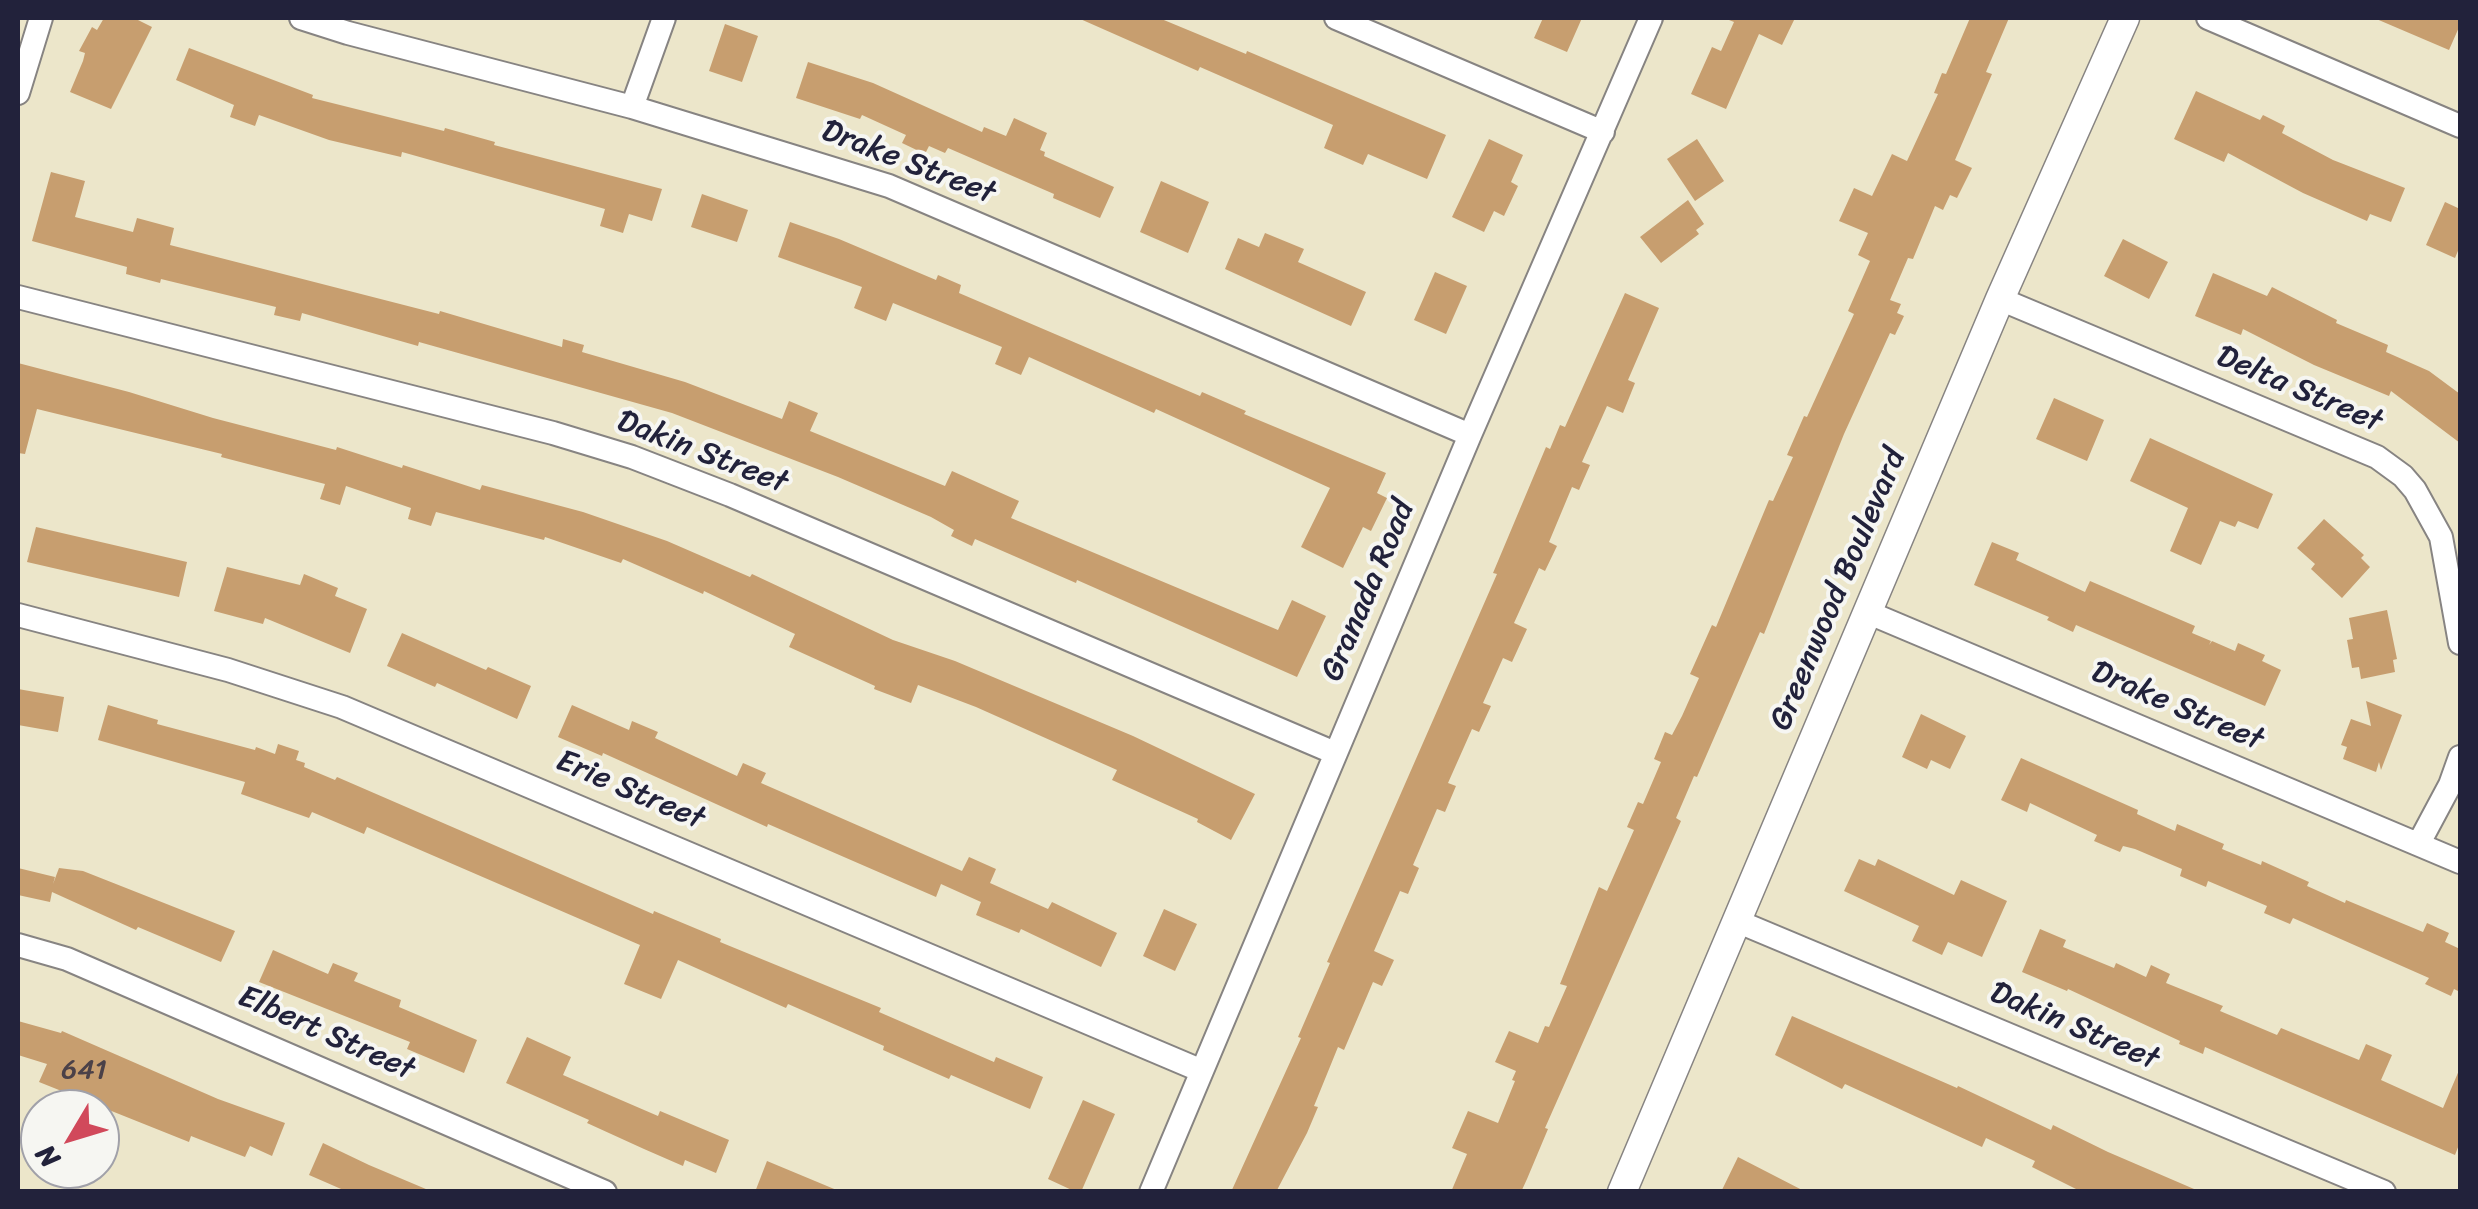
<!DOCTYPE html>
<style>
body{margin:0}
#map{position:relative;width:2478px;height:1209px;overflow:hidden;background:#ece6ca;font-family:Sriracha,sans-serif}
canvas{display:block}
.frame{position:absolute;inset:0;border:20px solid #22223b;pointer-events:none}
.north{position:absolute;left:20px;top:1089px;width:100px;height:100px;box-sizing:border-box;background:#f6f6f2;border:2px solid #a1a1a9;border-radius:50%;rotate:232deg;font-size:28px;font-weight:700;line-height:40px;text-align:center;color:#22223b}
.north::after{content:'';display:block;margin:auto;width:35px;height:45px;background:#d1495b;clip-path:polygon(50% 0,100% 100%,50% 72%,0 100%)}
</style>
<div id="map">
<canvas width="2478" height="1209"></canvas>
<div class="frame"></div>
<div class="north">N</div>
</div>
<script>
const ctx = document.querySelector('canvas').getContext('2d');
ctx.lineJoin = 'round';
function paint(path, color) {
  ctx.fillStyle = color;
  ctx.fill(path, 'evenodd');
}
function poly(rows) {
  const path = new Path2D();
  for (const r of rows) {
    path.moveTo(r[0], r[1]);
    for (let i = 2; i < r.length; i += 2) path.lineTo(r[i], r[i + 1]);
  }
  return path;
}
function trace(path, color, width, dash) {
  ctx.strokeStyle = color;
  ctx.lineWidth = width;
  ctx.lineCap = dash ? 'butt' : 'round';
  ctx.setLineDash(dash || []);
  ctx.stroke(path);
}
function write(font, color, halo, rows, align = 'center') {
  ctx.font = font + ' Sriracha,sans-serif';
  ctx.lineWidth = 8;
  ctx.setLineDash([]);
  ctx.textBaseline = 'middle';
  ctx.strokeStyle = halo;
  ctx.fillStyle = color;
  for (const [text, x, y, turn = 0] of rows) {
    ctx.save();
    ctx.translate(x, y);
    ctx.rotate((+turn || 0) * Math.PI / 180);
    ctx.textAlign = isNaN(turn) ? turn : align;
    if (halo) ctx.strokeText(text, 0, 0);
    ctx.fillText(text, 0, 0);
    ctx.restore();
  }
}
const building = poly([
 [104,18,134,18,152,27,111,109,70,92,83,61,85,53,79,51,92,27,97,30],
 [1078,18,1159,18,1246,54,1247,51,1446,135,1427,179,1368,154,1363,165,1324,148,1333,125,1200,67,1198,71],
 [1543,18,1582,18,1567,52,1534,38],
 [1724,18,1795,18,1782,45,1759,34,1726,109,1691,94,1712,47,1721,51,1734,22],
 [1970,18,2009,18,1986,72,1992,74,1955,160,1972,168,1957,198,1950,195,1943,210,1935,206,1913,259,1908,258,1890,300,1901,304,1897,313,1904,316,1895,335,1890,333,1844,434,1764,634,1760,632,1697,777,1694,776,1676,818,1681,821,1545,1128,1548,1129,1527,1179,1521,1192,1451,1192,1467,1154,1452,1148,1468,1111,1498,1123,1515,1081,1512,1080,1516,1071,1495,1062,1509,1031,1538,1043,1545,1026,1549,1027,1567,986,1560,984,1599,887,1607,891,1634,830,1627,827,1638,802,1643,804,1661,762,1654,759,1665,732,1672,735,1682,716,1699,678,1690,674,1712,625,1716,627,1769,500,1773,501,1793,457,1787,455,1804,416,1807,417,1854,314,1848,311,1870,261,1858,255,1868,233,1839,221,1854,188,1872,196,1892,154,1907,161,1938,94,1934,93,1942,73,1946,74],
 [2374,18,2460,18,2460,25,2449,50],
 [725,24,758,36,742,82,709,71],
 [189,48,313,95,312,98,444,131,445,128,495,142,494,145,662,189,652,221,629,214,623,233,600,226,605,209,402,152,401,157,329,140,259,115,255,126,230,117,234,105,176,80],
 [808,62,873,83,982,132,984,127,1006,136,1014,118,1047,133,1040,150,1045,152,1044,156,1114,187,1100,218,1053,198,1054,194,948,148,945,153,929,146,925,154,902,143,906,135,862,115,860,119,796,98],
 [2196,91,2260,120,2263,115,2285,126,2282,133,2333,160,2405,188,2391,222,2370,214,2367,221,2303,193,2228,153,2224,162,2174,139],
 [1489,139,1523,155,1511,182,1518,186,1504,216,1494,211,1484,232,1452,217],
 [1697,139,1724,181,1695,201,1667,159],
 [51,172,85,181,75,217,133,232,137,218,174,228,170,245,439,314,440,311,562,347,563,339,584,345,582,352,685,382,782,419,789,401,818,413,810,431,945,486,952,471,1019,501,1011,518,1278,630,1292,600,1326,616,1297,677,1077,580,1076,583,975,539,972,546,951,536,954,530,931,517,838,477,672,413,419,342,418,346,302,313,300,321,274,315,276,307,161,279,160,283,126,274,127,267,32,241],
 [1161,181,1209,202,1188,253,1140,232],
 [702,194,748,210,737,242,691,227],
 [1688,200,1704,224,1696,230,1699,234,1661,263,1640,237],
 [2445,202,2460,209,2460,246,2455,258,2426,245],
 [790,222,839,239,936,280,938,275,961,285,959,293,1200,396,1202,392,1246,411,1244,414,1386,473,1377,493,1387,498,1371,531,1363,527,1343,568,1301,547,1330,488,1156,409,1154,413,1029,357,1021,375,995,364,1002,347,893,303,886,321,854,308,862,287,778,257],
 [1265,233,1304,249,1298,262,1366,292,1351,326,1225,269,1238,238,1259,247],
 [2123,239,2168,262,2149,299,2104,276],
 [1435,272,1467,286,1446,334,1414,320],
 [2213,273,2267,296,2272,287,2337,320,2336,323,2388,345,2386,352,2429,371,2460,394,2460,443,2391,391,2389,396,2314,365,2243,329,2241,335,2195,316],
 [1625,293,1659,308,1628,380,1635,383,1623,413,1607,406,1582,462,1590,465,1579,490,1572,487,1549,542,1557,546,1545,571,1539,568,1514,623,1527,629,1512,662,1503,658,1483,703,1491,706,1479,732,1472,729,1448,783,1456,786,1445,812,1437,809,1413,865,1419,868,1408,894,1400,891,1374,951,1394,960,1382,986,1373,982,1344,1050,1338,1047,1314,1106,1318,1107,1307,1133,1276,1192,1231,1192,1301,1038,1298,1037,1330,963,1327,962,1497,574,1493,573,1546,447,1550,449,1560,425,1565,427],
 [18,363,129,392,213,418,336,450,337,447,402,468,403,465,480,490,482,485,583,512,667,541,750,577,752,574,893,640,955,661,1133,736,1255,794,1231,840,1197,822,1198,819,1112,780,1117,770,976,707,918,685,911,703,874,689,875,686,789,647,795,634,704,591,703,594,623,559,621,563,545,537,544,540,436,512,431,526,408,519,411,508,346,486,340,505,320,499,325,484,221,457,222,454,37,409,25,454,18,453],
 [2054,398,2104,420,2087,461,2036,439],
 [2150,438,2273,494,2258,529,2238,521,2235,527,2220,521,2201,565,2170,551,2188,508,2130,481],
 [2324,519,2364,555,2361,558,2370,567,2342,598,2311,569,2315,564,2297,548],
 [36,527,187,562,179,597,27,562],
 [1992,542,2019,553,2016,560,2085,592,2090,581,2195,626,2192,633,2211,641,2209,645,2212,641,2235,651,2238,643,2265,655,2262,661,2281,670,2265,706,2076,625,2073,632,2047,620,2049,617,1974,585],
 [227,567,300,585,304,574,338,588,335,596,367,609,350,653,265,618,263,624,214,611],
 [2387,610,2397,659,2393,660,2395,672,2361,679,2359,667,2352,668,2347,640,2353,639,2349,618],
 [402,633,486,670,488,667,531,686,517,719,437,683,435,687,387,666],
 [18,689,64,697,58,732,18,725],
 [2366,701,2402,715,2381,770,2379,762,2376,772,2343,759,2347,747,2341,745,2351,719,2371,726],
 [108,705,158,720,157,724,255,750,256,747,275,754,278,744,299,751,296,760,305,763,304,767,335,780,337,777,653,914,654,911,721,939,720,942,881,1008,879,1012,994,1062,996,1057,1043,1077,1030,1109,951,1075,949,1079,883,1050,884,1046,788,1004,786,1008,678,960,661,999,624,984,640,945,367,827,364,834,312,812,309,818,241,794,245,782,98,740],
 [572,705,629,730,632,721,658,732,655,738,737,776,743,763,766,773,761,783,962,871,969,857,996,869,990,883,1048,909,1052,902,1117,933,1101,967,1021,929,1019,933,976,915,981,902,941,884,936,897,768,824,767,827,603,753,602,756,558,737],
 [1921,714,1966,736,1950,769,1931,760,1927,769,1902,757],
 [2021,758,2138,810,2137,814,2175,831,2177,824,2224,844,2222,849,2261,865,2262,861,2309,882,2307,886,2345,903,2346,900,2423,932,2427,923,2449,933,2445,942,2460,949,2460,992,2454,989,2451,996,2425,984,2429,978,2293,918,2290,924,2264,913,2267,906,2208,881,2206,887,2180,876,2182,869,2135,849,2123,846,2120,852,2094,841,2097,835,2030,803,2027,812,2001,800],
 [1859,859,1875,866,1878,859,1954,895,1961,880,2007,901,1982,957,1948,942,1942,955,1912,941,1919,926,1844,891],
 [18,868,55,877,53,884,59,868,83,871,235,931,221,962,138,927,136,930,52,892,50,902,18,895],
 [1164,909,1197,924,1175,971,1143,956],
 [2040,929,2066,940,2063,947,2114,968,2116,963,2146,977,2151,965,2170,974,2166,983,2223,1006,2220,1011,2277,1035,2281,1028,2359,1060,2366,1044,2392,1055,2381,1080,2443,1108,2460,1068,2460,1142,2455,1155,2205,1047,2203,1054,2179,1044,2180,1041,2068,989,2067,991,2022,972],
 [273,950,328,974,333,963,358,973,354,981,401,1000,399,1007,477,1040,464,1073,407,1049,410,1042,259,982],
 [1792,1016,1957,1088,1958,1086,2051,1130,2053,1125,2108,1152,2201,1192,2082,1192,2032,1167,2035,1161,1986,1138,1982,1147,1845,1084,1842,1089,1775,1055],
 [18,1021,61,1033,62,1031,218,1099,285,1123,272,1156,250,1146,245,1157,191,1136,189,1142,39,1082,47,1064,18,1055],
 [527,1037,571,1057,563,1075,658,1116,660,1111,729,1140,716,1173,685,1160,683,1166,644,1149,587,1123,589,1120,506,1083],
 [1083,1100,1115,1114,1081,1192,1076,1192,1048,1179],
 [323,1143,369,1165,433,1192,348,1192,309,1175],
 [1738,1157,1806,1192,1721,1192],
 [767,1161,839,1191,839,1192,755,1192]
]);
const minor = poly([
 [301,18,348,33,632,107,889,186,1470,435],
 [1336,18,1603,132],
 [2208,18,2460,126],
 [18,93,41,18],
 [632,107,664,18],
 [18,297,553,433,632,457,730,495,1335,753],
 [2000,299,2377,457,2403,476,2415,490,2441,537,2460,643],
 [1867,612,2460,862],
 [18,615,228,670,342,707,1202,1071],
 [2419,843,2450,785,2460,757],
 [1739,922,2384,1192],
 [18,945,67,959,605,1192],
 [1151,1192,1470,435,1651,18]
]);
const tertiary = poly([
 [1622,1192,2000,299,2125,18]
]);
const numberNames = [
 ["641",84,1071]
];
const streetNames = [
 ["Drake Street",908,163,21],
 ["Delta Street",2299,390,23],
 ["Dakin Street",702,453,21],
 ["Greenwood Boulevard",1839,590,-67],
 ["Granada Road",1369,591,-67],
 ["Drake Street",2177,707,23],
 ["Erie Street",630,791,23],
 ["Dakin Street",2074,1027,23],
 ["Elbert Street",326,1034,24]
];
paint(building, '#c79e6f');
trace(minor, '#878482', 26);
trace(tertiary, '#878482', 31);
trace(minor, '#fff', 22);
trace(tertiary, '#fff', 28);
write('28px', '#4b4148', null, numberNames);
write('32px', '#22223b', '#f6f6f2', streetNames);
</script>
